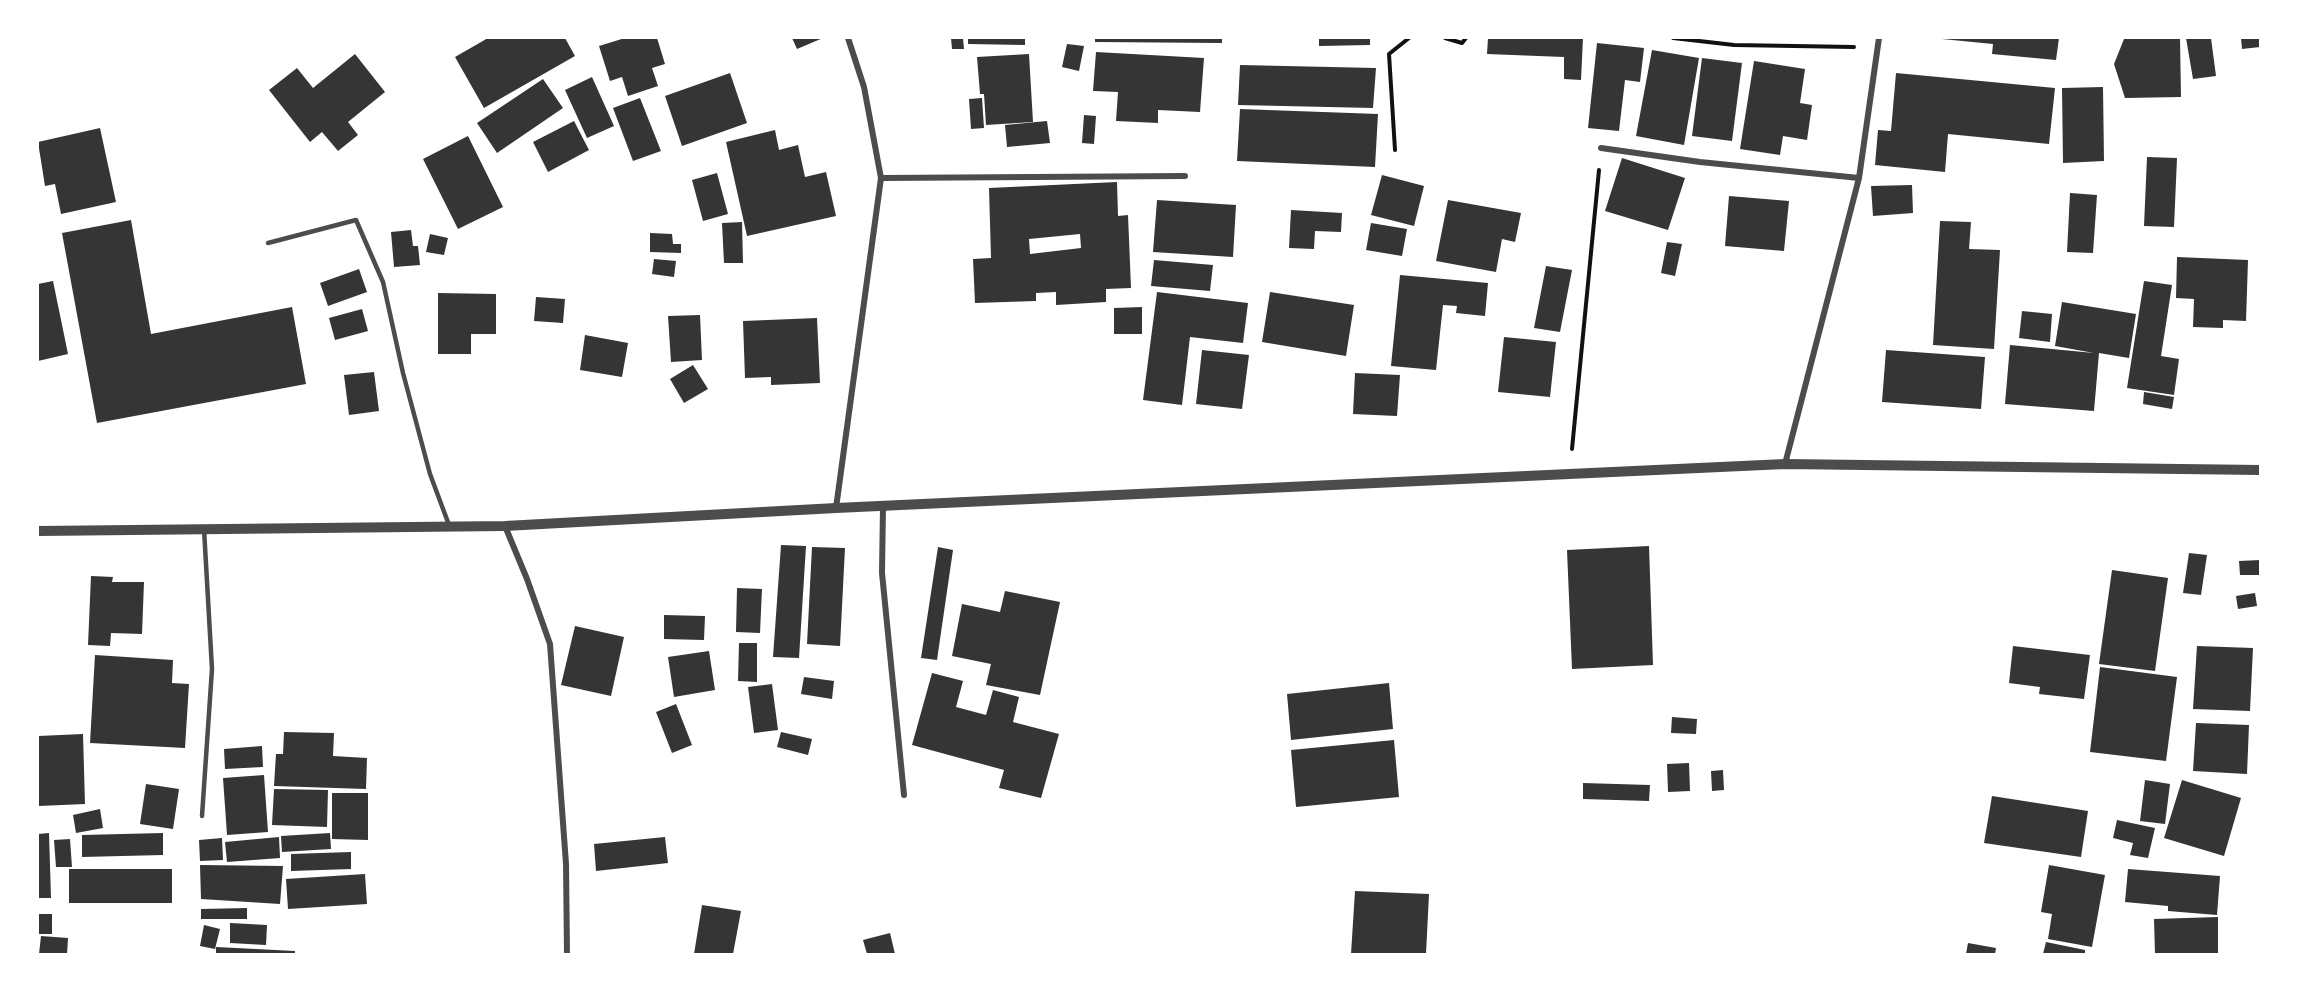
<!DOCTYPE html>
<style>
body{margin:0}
#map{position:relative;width:2298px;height:992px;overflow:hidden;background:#fff;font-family:"DM Sans",sans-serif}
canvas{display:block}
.frame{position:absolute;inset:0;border:39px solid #fff;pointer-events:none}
</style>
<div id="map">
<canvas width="2298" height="992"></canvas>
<div class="frame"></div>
</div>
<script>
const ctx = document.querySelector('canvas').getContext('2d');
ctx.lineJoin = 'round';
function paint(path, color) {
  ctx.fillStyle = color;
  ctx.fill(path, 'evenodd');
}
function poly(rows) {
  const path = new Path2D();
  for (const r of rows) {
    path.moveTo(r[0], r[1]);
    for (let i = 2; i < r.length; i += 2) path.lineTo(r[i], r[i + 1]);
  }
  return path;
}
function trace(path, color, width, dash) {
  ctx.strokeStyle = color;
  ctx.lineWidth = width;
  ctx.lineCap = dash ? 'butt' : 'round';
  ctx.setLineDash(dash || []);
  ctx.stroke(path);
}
const building = poly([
 [488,38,565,38,575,56,484,108,455,57],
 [625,38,657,38,665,64,652,68,658,86,628,96,622,77,610,81,599,46],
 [792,38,823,38,797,49],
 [951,38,963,38,964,49,952,49],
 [968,38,1025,38,1025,45,968,44],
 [1095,38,1222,38,1222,43,1095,42],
 [1319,38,1370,38,1370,45,1319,46],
 [1488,38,1583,38,1581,80,1564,79,1564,57,1487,54],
 [1942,38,2059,38,2056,60,1992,54,1993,44,1942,39],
 [2180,38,2181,97,2125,98,2114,64,2124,39],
 [2186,38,2211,38,2216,76,2193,79],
 [2241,38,2260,38,2260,47,2242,49],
 [1597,43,1644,48,1640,82,1625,80,1619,131,1588,128],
 [1067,44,1084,46,1079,71,1062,67],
 [1652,50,1699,58,1684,145,1636,136],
 [1096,52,1204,58,1200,112,1158,110,1158,123,1116,121,1118,92,1093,91],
 [355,54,385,92,348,122,358,135,338,151,322,132,310,142,269,90,297,68,313,88],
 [1029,54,1033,122,986,125,984,94,980,94,977,57],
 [1702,58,1742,63,1732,141,1692,136],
 [1754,61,1805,69,1800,103,1812,105,1807,140,1783,136,1780,155,1740,149],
 [1240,65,1376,68,1373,108,1238,105],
 [730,73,747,123,682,146,665,96],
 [1896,73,2055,88,2049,144,1948,134,1945,172,1875,165,1878,130,1891,131],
 [592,77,614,126,587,138,565,90],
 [543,79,563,108,497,153,477,123],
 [2103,87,2104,161,2063,163,2062,88],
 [640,98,661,151,633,161,613,108],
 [982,98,984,128,971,129,969,99],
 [1240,109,1378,114,1375,167,1237,161],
 [1084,115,1096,116,1094,144,1082,143],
 [574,121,589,150,548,172,533,142],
 [1047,121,1050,143,1007,147,1005,125],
 [100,128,116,202,61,214,55,184,45,186,38,142],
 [775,130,779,150,798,145,805,177,826,172,836,216,747,236,726,142],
 [468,136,503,207,458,229,423,159],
 [2147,157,2177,158,2174,227,2144,226],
 [1622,158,1685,178,1668,230,1605,211],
 [717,173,728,214,703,221,692,180],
 [1382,175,1424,186,1414,226,1371,215],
 [1117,182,1118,216,1128,215,1131,288,1106,289,1106,302,1056,305,1056,292,1036,293,1036,301,975,303,973,259,991,258,989,188],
 [1080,234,1081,248,1030,254,1029,239],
 [1912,185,1913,213,1873,216,1871,186],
 [2070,193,2097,195,2093,253,2067,252],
 [1729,196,1789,201,1784,251,1725,246],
 [1157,200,1236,205,1233,257,1153,252],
 [1448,200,1521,213,1515,242,1502,239,1496,272,1436,261],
 [1291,210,1342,213,1341,232,1315,231,1314,249,1289,248],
 [131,220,151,334,292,307,306,384,97,423,62,233],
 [1940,221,1971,222,1969,249,2000,250,1994,349,1933,345],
 [742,222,743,263,724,263,722,223],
 [1371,223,1407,229,1402,256,1366,250],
 [411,230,413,246,418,246,420,265,394,267,391,232],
 [650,233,672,234,673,244,681,244,681,253,650,252],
 [430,234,448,238,444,255,426,252],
 [1667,242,1682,244,1675,276,1661,273],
 [2177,257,2248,260,2246,321,2223,320,2223,328,2193,327,2194,299,2176,298],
 [654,259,676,261,674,277,652,274],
 [1154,260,1213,265,1210,291,1151,286],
 [1546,266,1572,270,1560,332,1534,328],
 [359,269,367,292,328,306,320,283],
 [1400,275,1488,283,1485,316,1456,313,1457,306,1443,305,1436,370,1391,366],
 [53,281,68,354,38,361,38,284],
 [2144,281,2172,285,2161,356,2179,359,2174,395,2127,388],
 [1157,292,1248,303,1243,343,1190,337,1182,405,1143,400],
 [1270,292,1354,305,1346,356,1262,342],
 [438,293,496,294,496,334,471,334,471,354,438,354],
 [536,297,565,299,563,323,534,321],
 [2062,302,2136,314,2129,358,2099,353,2094,411,2005,404,2010,345,2094,353,2055,346],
 [1142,307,1142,334,1114,334,1114,308],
 [362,309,368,331,335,340,329,318],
 [2022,311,2052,314,2050,342,2019,338],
 [700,315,702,360,671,362,668,316],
 [817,318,820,383,771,385,771,377,745,378,743,321],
 [585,335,628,343,622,377,580,370],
 [1504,337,1556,342,1550,397,1498,392],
 [1202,350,1249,355,1242,409,1196,404],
 [1886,350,1985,357,1981,409,1882,402],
 [693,365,708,389,684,403,670,379],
 [374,372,379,411,349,415,344,375],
 [1355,373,1400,375,1397,416,1353,414],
 [2144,392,2174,397,2172,409,2143,404],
 [781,545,806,546,799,658,773,657],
 [1649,546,1653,665,1572,669,1567,550],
 [812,547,845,548,840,646,807,644],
 [938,547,953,550,937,660,921,658],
 [2189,553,2207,555,2201,595,2183,593],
 [2260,560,2260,575,2240,575,2239,561],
 [2112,570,2168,578,2155,671,2099,664],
 [91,576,113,577,112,582,144,582,142,634,111,633,110,646,88,645],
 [737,588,762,589,760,633,736,632],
 [1005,591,1060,602,1040,695,986,685,991,664,952,656,962,604,1000,612],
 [2255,593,2257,606,2238,609,2236,596],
 [664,615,705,616,704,640,664,639],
 [575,626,624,637,611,696,561,685],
 [739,643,757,643,757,682,738,681],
 [2013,646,2090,655,2084,699,2039,694,2040,687,2009,683],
 [2197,646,2253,648,2250,711,2193,709],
 [709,651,715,690,674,697,668,657],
 [95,655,173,660,172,683,189,684,185,748,90,743],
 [2100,667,2177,677,2166,761,2090,752],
 [932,673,963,681,956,707,986,715,993,690,1019,697,1013,722,1059,734,1041,798,999,788,1004,770,912,745],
 [804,677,834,681,832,699,801,694],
 [1389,683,1393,729,1291,740,1287,694],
 [772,684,778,730,754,733,748,687],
 [676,704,692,745,672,753,656,712],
 [1672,717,1697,719,1696,734,1671,733],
 [2196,723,2249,725,2247,774,2193,771],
 [284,732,334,733,333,756,367,758,366,789,274,786,276,754,283,754],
 [781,732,812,739,808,755,777,747],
 [83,734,85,804,39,806,38,736],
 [1394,740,1399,797,1296,807,1291,750],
 [262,746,263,767,225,769,224,749],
 [1689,763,1690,791,1668,792,1667,764],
 [1723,770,1724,790,1712,791,1711,771],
 [264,775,268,832,227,835,223,778],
 [2145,780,2170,784,2165,824,2140,821],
 [2182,780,2241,798,2224,856,2164,838],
 [1583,783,1650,785,1649,801,1583,799],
 [146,784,179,789,173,829,140,824],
 [274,789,328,790,327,827,272,825],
 [332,793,368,793,368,840,332,839],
 [1992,796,2088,811,2081,857,1984,843],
 [100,809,103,828,76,833,73,815],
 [2117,820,2155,828,2148,858,2130,855,2133,843,2113,838],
 [49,833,51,898,38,898,38,834],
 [163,833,163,855,82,857,82,835],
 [330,833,331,849,282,852,281,836],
 [279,837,280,858,227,862,225,842],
 [665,837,668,863,596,871,594,844],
 [222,838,223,860,200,861,199,840],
 [70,839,72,867,56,867,54,840],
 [351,852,351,869,291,871,291,854],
 [200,865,283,866,280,904,201,899],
 [2049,865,2105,875,2092,947,2048,939,2052,914,2041,912],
 [69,869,172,869,172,903,69,903],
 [2128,869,2220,876,2217,915,2168,911,2168,906,2125,902],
 [365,874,367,904,288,909,286,879],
 [1355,891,1429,894,1426,954,1351,954],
 [702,905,741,911,733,954,694,954],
 [247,908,247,919,201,919,201,909],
 [38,914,52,914,52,934,38,934],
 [2218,917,2218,954,2155,954,2154,919],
 [230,923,267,925,266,945,230,943],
 [204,925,220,929,215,949,200,946],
 [890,933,895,954,867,954,863,940],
 [41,936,68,938,67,954,39,954],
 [2046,942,2085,950,2085,954,2043,954],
 [1968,943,1996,948,1995,954,1966,954],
 [216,947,295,951,295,954,216,954]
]);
const path = poly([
 [1445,38,1462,43,1466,38],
 [1673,38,1734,45,1854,47],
 [1395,150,1389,54,1409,38],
 [1572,449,1599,170]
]);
const service = poly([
 [268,243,356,220,383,282,403,373,430,474,449,525],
 [202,816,212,669,204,529]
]);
const minor = poly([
 [1601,148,1700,162,1859,178],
 [881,178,1185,176],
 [1785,464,1859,178,1879,38],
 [883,506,882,573,904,795],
 [836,508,881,178,864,87,848,38],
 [505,526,527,579,550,644,566,864,567,954]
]);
const tertiary = poly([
 [38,531,505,526,836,508,1785,464,2260,470]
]);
paint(building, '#353535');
trace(path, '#111', 4);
trace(service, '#4c4c4c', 4.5);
trace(minor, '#4c4c4c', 6);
trace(tertiary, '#4c4c4c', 10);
</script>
